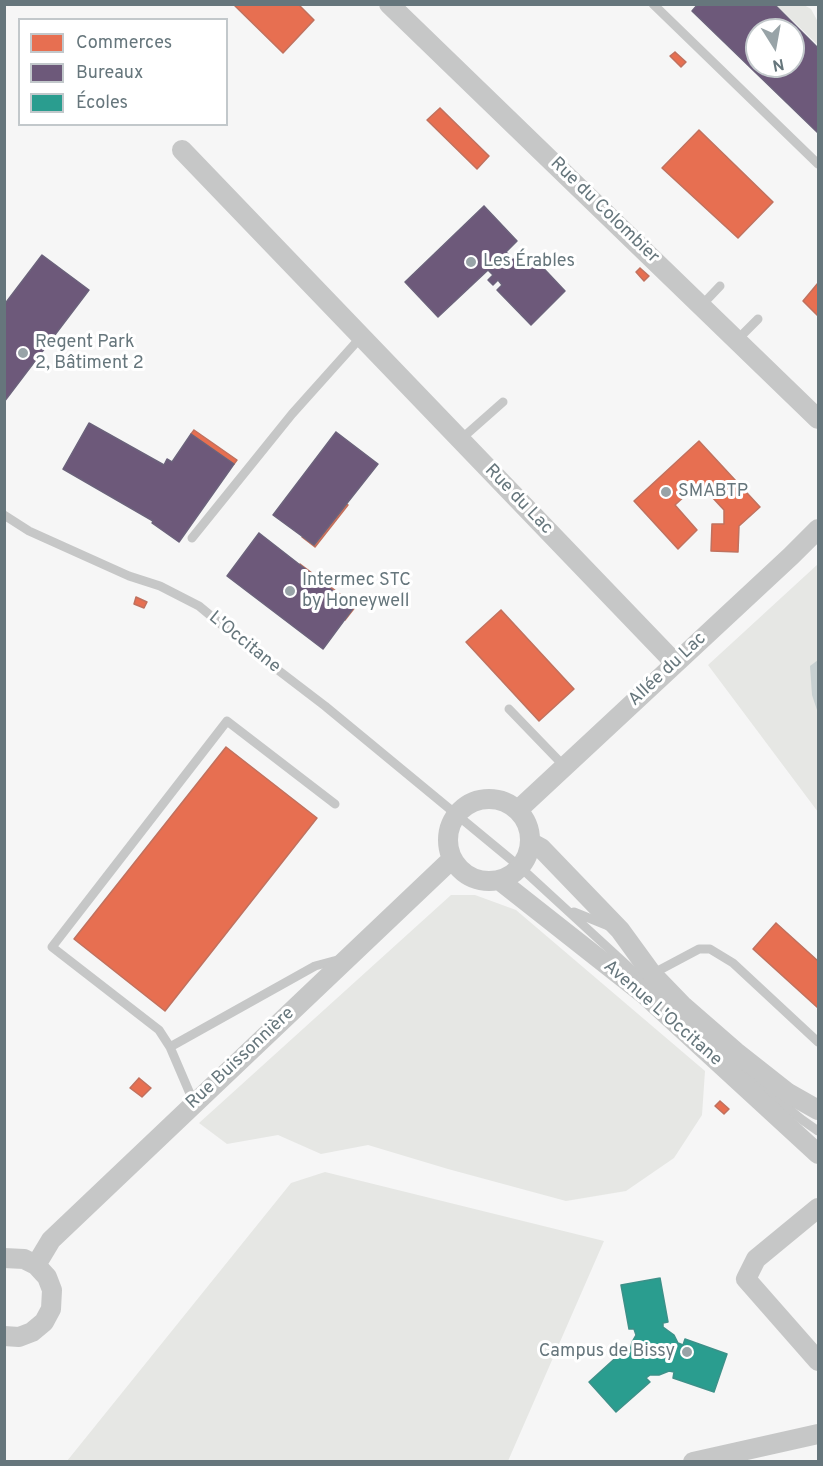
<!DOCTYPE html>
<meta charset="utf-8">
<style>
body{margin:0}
#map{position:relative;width:823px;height:1466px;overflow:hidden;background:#f6f6f6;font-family:Overpass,sans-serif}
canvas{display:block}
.frame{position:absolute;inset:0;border:6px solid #66767c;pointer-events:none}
.legend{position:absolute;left:18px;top:18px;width:210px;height:108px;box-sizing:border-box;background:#fff;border:2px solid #c2c8cb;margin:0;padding:8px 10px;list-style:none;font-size:18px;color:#66767c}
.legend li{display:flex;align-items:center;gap:12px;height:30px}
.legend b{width:30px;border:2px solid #c2c8cb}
.north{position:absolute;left:745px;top:18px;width:60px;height:60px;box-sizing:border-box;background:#fff;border:2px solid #c2c8cb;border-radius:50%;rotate:169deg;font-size:16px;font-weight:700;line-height:24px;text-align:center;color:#66767c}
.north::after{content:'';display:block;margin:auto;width:21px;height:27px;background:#98a3a7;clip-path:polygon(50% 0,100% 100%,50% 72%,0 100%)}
</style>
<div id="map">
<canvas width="823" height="1466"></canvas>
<div class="frame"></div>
<ul class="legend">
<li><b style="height:16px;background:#e76f51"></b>Commerces</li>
<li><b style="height:16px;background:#6d597a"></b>Bureaux</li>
<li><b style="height:16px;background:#2a9d8f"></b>Écoles</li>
</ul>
<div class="north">N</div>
</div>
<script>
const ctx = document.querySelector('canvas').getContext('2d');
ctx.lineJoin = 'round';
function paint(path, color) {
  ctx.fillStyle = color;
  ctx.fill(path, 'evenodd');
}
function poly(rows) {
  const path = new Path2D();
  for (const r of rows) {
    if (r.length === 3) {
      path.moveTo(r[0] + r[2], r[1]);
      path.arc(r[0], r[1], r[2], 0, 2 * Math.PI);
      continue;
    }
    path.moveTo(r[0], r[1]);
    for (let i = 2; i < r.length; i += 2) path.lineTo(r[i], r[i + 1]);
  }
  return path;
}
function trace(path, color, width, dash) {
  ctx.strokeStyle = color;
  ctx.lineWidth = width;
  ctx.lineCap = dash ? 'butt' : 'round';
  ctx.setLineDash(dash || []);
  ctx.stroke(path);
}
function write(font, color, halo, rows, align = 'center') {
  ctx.font = font + ' Overpass,sans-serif';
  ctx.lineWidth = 6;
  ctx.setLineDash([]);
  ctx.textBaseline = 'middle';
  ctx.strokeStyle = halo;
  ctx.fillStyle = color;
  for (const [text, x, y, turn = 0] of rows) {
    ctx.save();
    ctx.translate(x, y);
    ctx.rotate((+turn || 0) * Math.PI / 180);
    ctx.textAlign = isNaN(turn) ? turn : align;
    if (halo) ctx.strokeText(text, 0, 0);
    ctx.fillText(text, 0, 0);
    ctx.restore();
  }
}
const green = poly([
 [776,5,804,5,811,9,818,22,818,45],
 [818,564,818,812,708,665],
 [451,895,475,895,516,910,705,1071,702,1115,674,1158,626,1191,566,1201,448,1169,368,1145,321,1154,278,1135,227,1144,199,1123],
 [325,1172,604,1241,508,1461,67,1461,291,1183]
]);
const water = poly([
 [818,660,818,713,812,695,810,666]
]);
const shops = poly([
 [233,4,298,4,314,20,283,53,233,4],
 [675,52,686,62,681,67,670,56,675,52],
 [440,108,489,156,477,169,427,120,440,108],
 [699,130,773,202,738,238,662,168,699,130],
 [640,268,649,276,644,281,636,272,640,268],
 [818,283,818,316,803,301,818,283],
 [194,430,237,460,234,464,191,434,194,430],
 [699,441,760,507,739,526,738,552,711,551,712,524,724,524,724,510,699,483,675,505,697,530,678,549,634,501,699,441],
 [346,504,348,505,315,547,302,537,314,545,346,504],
 [300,564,356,606,345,620,354,607,299,566,300,564],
 [136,597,147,602,144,608,134,604,136,597],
 [501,610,574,689,539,721,466,642,501,610],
 [226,747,317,818,165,1011,74,939,226,747],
 [776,923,818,961,818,1008,753,949,776,923],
 [139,1078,151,1088,142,1097,130,1088,139,1078],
 [720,1101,729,1109,724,1114,715,1106,720,1101]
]);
const offices = poly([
 [698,4,774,4,818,48,818,133,692,11,698,4],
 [757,30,793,30,793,66,757,66,757,30],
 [484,206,517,241,506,252,521,267,532,256,565,291,531,325,497,290,502,285,498,280,493,285,488,280,493,275,488,270,438,317,405,282,484,206],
 [42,255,89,290,4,402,4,305,42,255],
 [89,423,164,465,167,459,172,462,191,434,234,464,179,542,152,523,153,521,63,469,89,423],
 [336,432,378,464,314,545,273,515,336,432],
 [259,533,354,607,323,649,227,576,259,533]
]);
const schools = poly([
 [660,1278,668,1322,663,1323,663,1327,674,1335,678,1343,683,1345,685,1339,727,1354,714,1392,673,1378,674,1372,669,1371,659,1375,650,1375,646,1378,650,1382,616,1412,589,1382,622,1352,626,1356,630,1352,632,1342,636,1335,634,1329,629,1329,621,1285,660,1278]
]);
const lane = poly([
 [653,4,818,164],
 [701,306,720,286],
 [737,340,758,319],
 [460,440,503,402],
 [4,515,29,531,129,576,160,586,199,606,257,654,325,706,520,867,655,991],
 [192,538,292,414,361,337],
 [509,709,564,766],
 [574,912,611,927],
 [652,974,699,949,710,949,733,963,818,1042],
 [170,1047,315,966,341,959],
 [734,1063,801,1119,818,1131],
 [194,1103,170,1047,159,1030,52,947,227,721,335,804]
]);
const street = poly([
 [389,4,818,419],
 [182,150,675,663],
 [489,840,41],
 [518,810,791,556,818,529],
 [530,842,541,848,620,930,652,974,682,1005,736,1052,788,1093,818,1110],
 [499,880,645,995,818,1154],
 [818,1208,756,1259,746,1279,818,1361],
 [4,1258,24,1259,36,1265,47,1277,52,1290,51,1309,44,1322,32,1332,19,1337,4,1336],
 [36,1265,51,1240,452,859],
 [693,1462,818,1434]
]);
const markers = [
 [471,262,6,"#98a3a7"],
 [23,353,6,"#98a3a7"],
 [666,492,6,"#98a3a7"],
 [290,591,6,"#98a3a7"],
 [687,1352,6,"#98a3a7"]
];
const streetNames = [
 ["Rue du Colombier",604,211,44],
 ["Rue du Lac",518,500,46],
 ["L'Occitane",244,643,39],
 ["Allée du Lac",668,670,-43],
 ["Avenue L'Occitane",662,1014,41],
 ["Rue Buissonnière",241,1059,-43]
];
const poiNames = [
 ["Les Érables",483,262],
 ["Regent Park",35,343],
 ["2, Bâtiment 2",35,364],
 ["SMABTP",678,492],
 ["Intermec STC",302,581],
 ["by Honeywell",302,602],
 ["Campus de Bissy",675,1352,"right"]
];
paint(green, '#e6e7e4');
paint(water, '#c8d1d2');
paint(shops, '#e76f51');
trace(shops, '#c0715e', 1.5);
paint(offices, '#6d597a');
trace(offices, '#6b627b', 1.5);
paint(schools, '#2a9d8f');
trace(schools, '#3c9189', 1.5);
trace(lane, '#c6c7c7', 9);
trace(street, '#c6c7c7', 20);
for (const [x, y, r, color] of markers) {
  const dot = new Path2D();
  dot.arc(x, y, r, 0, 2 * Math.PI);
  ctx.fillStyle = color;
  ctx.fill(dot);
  trace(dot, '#fff', 2);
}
write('18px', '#66767c', '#fff', streetNames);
write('18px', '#66767c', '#fff', poiNames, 'left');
</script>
